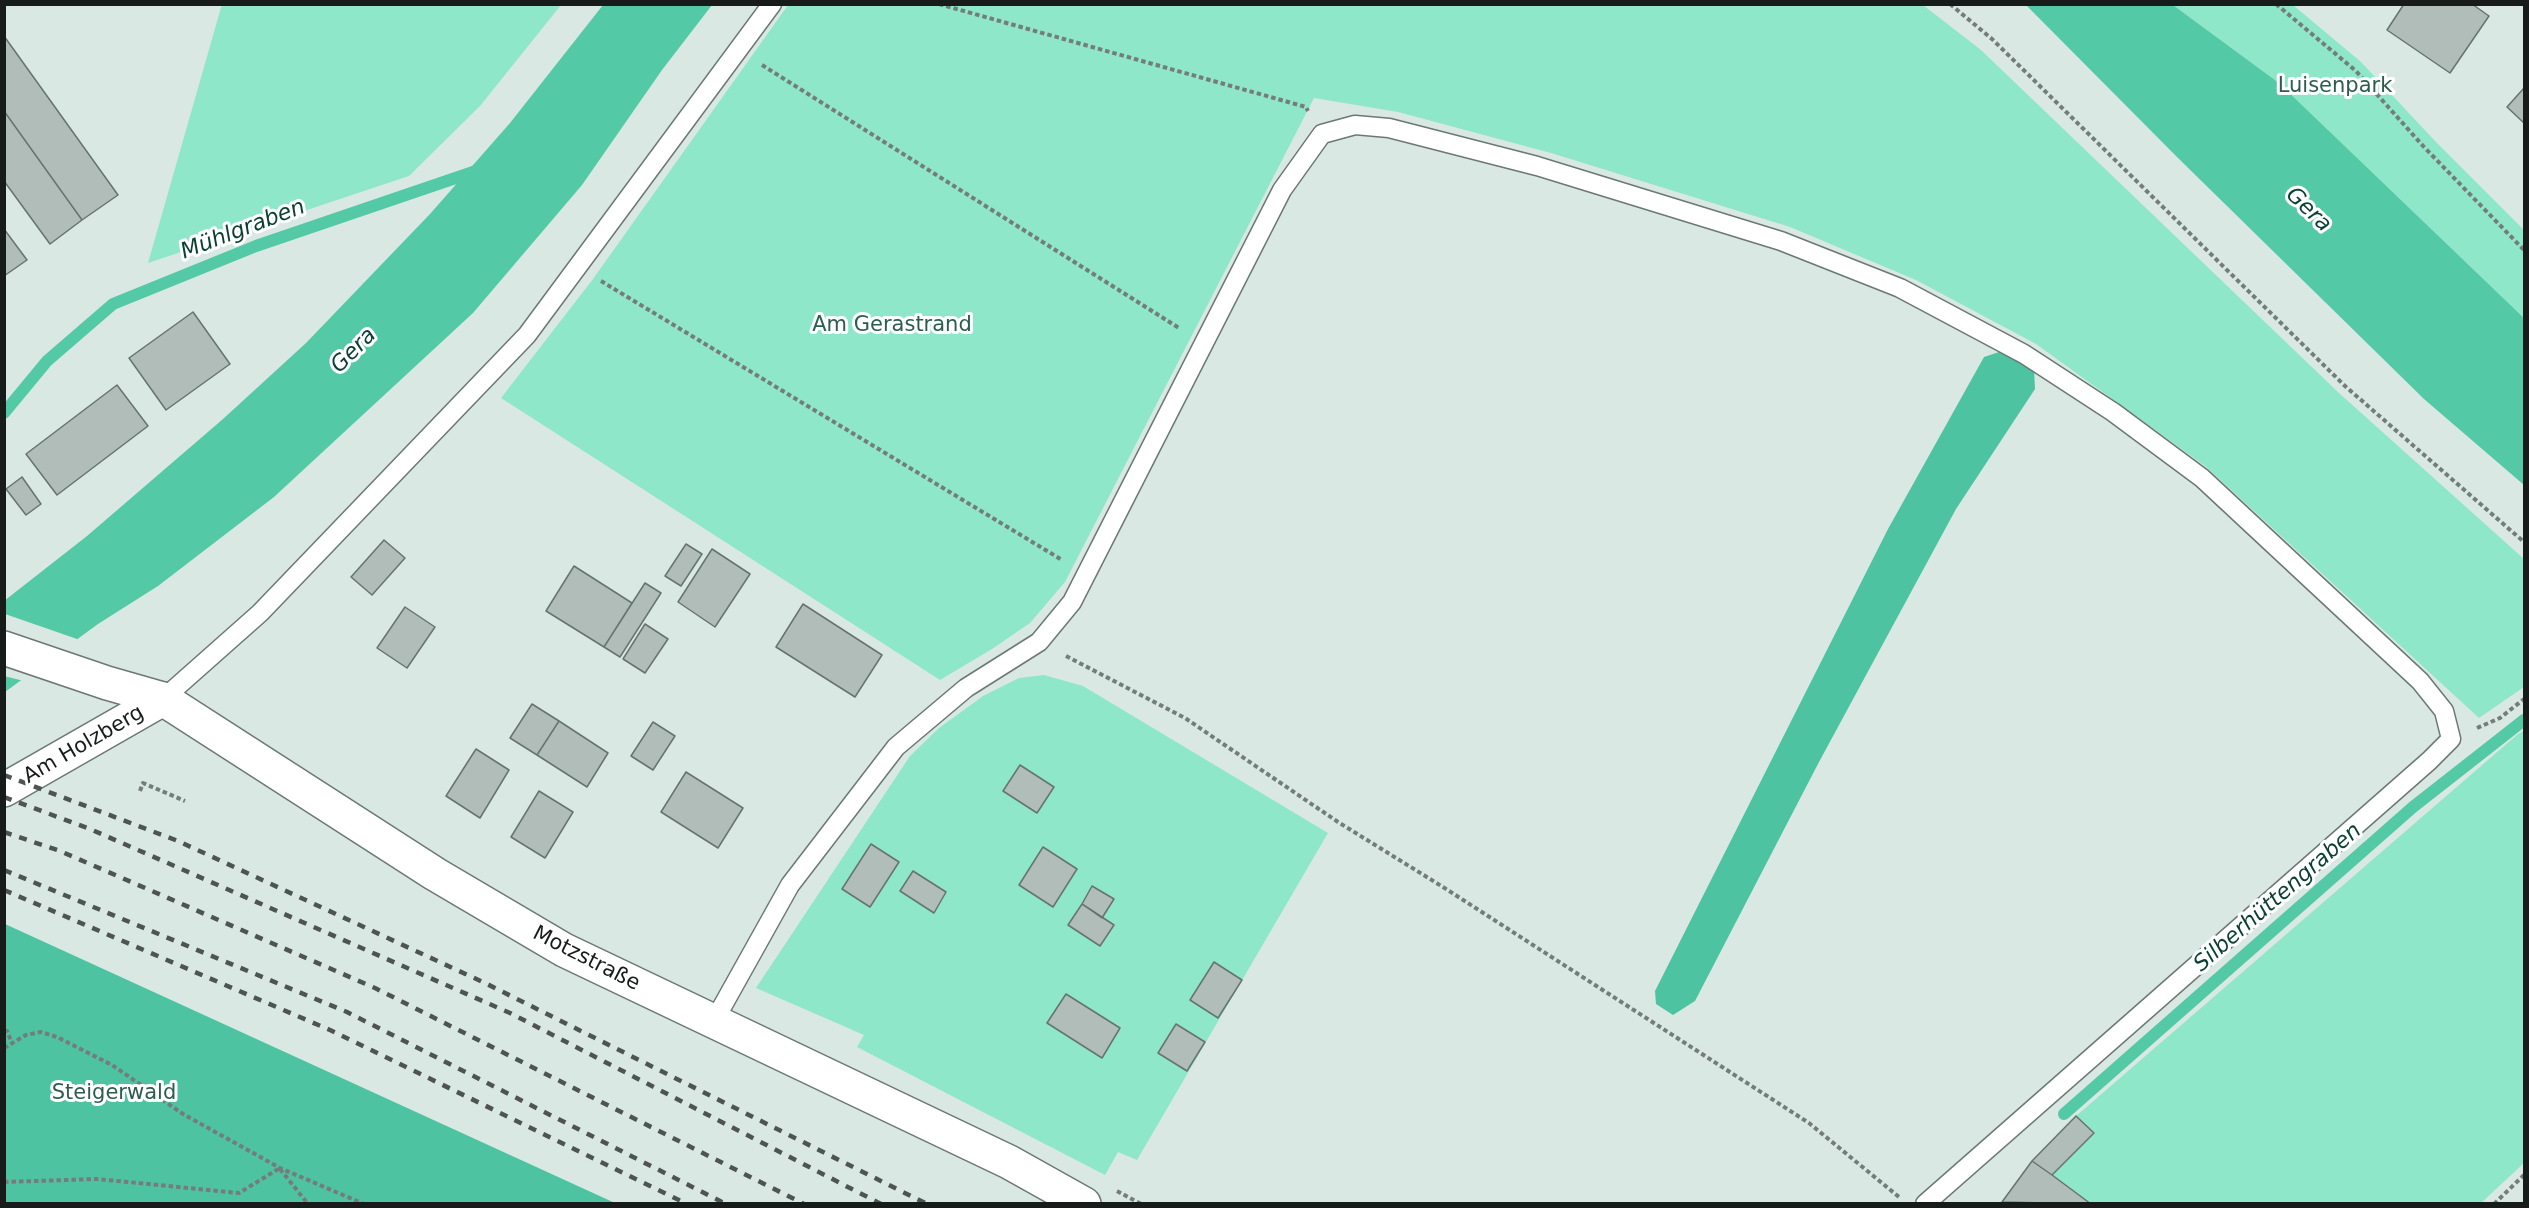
<!DOCTYPE html>
<meta charset="utf-8">
<style>
body{margin:0}
#map{position:relative;width:2529px;height:1208px;overflow:hidden;background:#dae8e3;font-family:"DejaVu Sans",sans-serif}
canvas{display:block}
.frame{position:absolute;inset:0;border:6px solid #171c1a;pointer-events:none}
</style>
<div id="map">
<canvas width="2529" height="1208"></canvas>
<div class="frame"></div>
</div>
<script>
const ctx = document.querySelector('canvas').getContext('2d');
ctx.lineJoin = 'round';
function paint(path, color) {
  ctx.fillStyle = color;
  ctx.fill(path, 'evenodd');
}
function poly(rows) {
  const path = new Path2D();
  for (const r of rows) {
    path.moveTo(r[0], r[1]);
    for (let i = 2; i < r.length; i += 2) path.lineTo(r[i], r[i + 1]);
  }
  return path;
}
function trace(path, color, width, dash) {
  ctx.strokeStyle = color;
  ctx.lineWidth = width;
  ctx.lineCap = dash ? 'butt' : 'round';
  ctx.setLineDash(dash || []);
  ctx.stroke(path);
}
function write(font, color, halo, rows, align = 'center') {
  ctx.font = font + ' "DejaVu Sans",sans-serif';
  ctx.lineWidth = 6;
  ctx.setLineDash([]);
  ctx.textBaseline = 'middle';
  ctx.strokeStyle = halo;
  ctx.fillStyle = color;
  for (const [text, x, y, turn = 0] of rows) {
    ctx.save();
    ctx.translate(x, y);
    ctx.rotate((+turn || 0) * Math.PI / 180);
    ctx.textAlign = isNaN(turn) ? turn : align;
    if (halo) ctx.strokeText(text, 0, 0);
    ctx.fillText(text, 0, 0);
    ctx.restore();
  }
}
const green = poly([
 [222,4,561,4,561,5,480,106,409,176,148,263],
 [788,5,1923,5,1981,50,2339,393,2524,559,2524,687,2479,718,2205,466,2036,344,1916,280,1790,227,1551,153,1398,112,1314,98,1065,582,1030,623,992,649,940,680,501,398,593,279],
 [2173,5,2293,5,2361,62,2436,142,2524,230,2524,318,2279,83],
 [1044,675,1083,686,1328,833,1137,1160,1118,1152,1105,1175,857,1047,864,1035,756,988,910,756,939,728,983,696,1019,678],
 [2524,731,2524,1163,2481,1203,2000,1204,2032,1161,2076,1116,2518,734]
]);
const forest = poly([
 [2002,351,2034,369,2035,389,1956,509,1819,762,1695,1001,1673,1015,1656,1004,1655,991,1888,529,1984,357],
 [5,924,615,1203,5,1203]
]);
const water = poly([
 [603,5,712,5,662,70,582,185,473,313,274,497,158,586,98,624,5,692,4,601,87,536,223,419,306,343,430,214,510,123],
 [2026,5,2173,5,2279,83,2524,318,2524,485,2424,399,2177,157]
]);
const pier = poly([
 [5,614,80,640,24,681,4,676]
]);
const stream = poly([
 [4,413,47,361,113,304,256,246,479,170],
 [2064,1114,2413,807,2524,720]
]);
const building = poly([
 [2404,4,2472,4,2489,16,2450,73,2387,30,2404,4],
 [4,36,118,195,82,220,4,111,4,36],
 [2524,88,2524,123,2507,107,2524,88],
 [4,111,82,220,50,244,4,181,4,111],
 [4,229,27,260,4,276,4,229],
 [193,312,230,364,166,410,129,358,193,312],
 [117,385,148,426,57,495,26,454,117,385],
 [22,477,41,504,26,515,6,489,22,477],
 [384,540,405,558,372,595,351,577,384,540],
 [686,544,702,554,681,586,665,576,686,544],
 [712,549,750,574,715,627,678,602,712,549],
 [574,566,632,603,604,647,546,611,574,566],
 [645,583,661,593,620,657,604,647,645,583],
 [803,604,882,655,855,697,776,647,803,604],
 [405,607,435,627,407,668,377,648,405,607],
 [645,624,668,639,645,673,623,659,645,624],
 [532,704,559,721,537,755,510,738,532,704],
 [559,721,608,753,587,787,537,755,559,721],
 [653,722,675,736,653,770,631,756,653,722],
 [476,749,509,770,480,818,446,796,476,749],
 [1020,765,1054,787,1037,813,1003,791,1020,765],
 [686,772,743,808,718,848,661,812,686,772],
 [539,791,573,812,545,858,511,837,539,791],
 [871,844,899,862,870,907,842,889,871,844],
 [1043,847,1077,869,1053,907,1019,885,1043,847],
 [913,871,946,892,934,913,900,891,913,871],
 [1092,886,1114,899,1102,918,1082,904,1092,886],
 [1082,904,1114,925,1100,946,1068,925,1082,904],
 [1214,962,1242,980,1218,1018,1190,1000,1214,962],
 [1066,994,1120,1028,1102,1058,1047,1023,1066,994],
 [1176,1024,1205,1042,1187,1071,1158,1053,1176,1024],
 [2076,1116,2094,1133,2052,1175,2032,1161,2076,1116],
 [2032,1161,2052,1175,2091,1204,2002,1202,2032,1161]
]);
const path = poly([
 [939,4,1306,107,1308,111],
 [1950,4,1992,39,2345,386,2524,542],
 [2276,4,2356,71,2424,147,2524,250],
 [762,65,1179,328],
 [601,281,1062,560],
 [1066,656,1185,718,1338,822,1443,887,1809,1123,1899,1197],
 [2477,728,2500,718,2524,699],
 [140,791,143,783,185,801],
 [4,947,4,953],
 [4,1031,7,1031,12,1043],
 [4,1048,26,1035,41,1032,57,1037,112,1065,183,1114,280,1168,364,1204],
 [280,1169,308,1204],
 [4,1182,97,1179,239,1193,280,1168],
 [1117,1191,1141,1204],
 [2494,1204,2524,1175]
]);
const service = poly([
 [163,699,260,613,527,335,772,4],
 [713,1023,790,885,896,747,966,688,1039,642,1072,602,1282,190,1322,134,1355,125,1389,128,1537,166,1781,241,1900,288,2024,354,2113,412,2202,478,2420,681,2444,711,2451,739,2429,761,1925,1204]
]);
const minor = poly([
 [4,790,163,699]
]);
const tertiary = poly([
 [4,648,107,683,163,699,435,874,564,950,1009,1162,1084,1204]
]);
const rail = poly([
 [4,775,178,841,485,983,927,1204],
 [4,797,90,829,510,1013,881,1204],
 [4,832,60,851,375,988,804,1204],
 [4,870,347,1012,726,1204],
 [4,890,330,1030,687,1204]
]);
const parkNames = [
 ["Luisenpark",2335,87],
 ["Am Gerastrand",892,326],
 ["Steigerwald",114,1094]
];
const streetNames = [
 ["Am Holzberg",84,745,-30],
 ["Motzstraße",586,959,27]
];
const waterNames = [
 ["Gera",2308,210,44],
 ["Mühlgraben",243,230,-21],
 ["Gera",354,351,-45],
 ["Silberhüttengraben",2278,898,-41]
];
paint(green, '#8ee7c9');
paint(forest, '#4dc3a1');
paint(water, '#54c9a6');
paint(pier, '#dae8e3');
trace(stream, '#54c9a6', 12);
paint(building, '#b0bdb8');
trace(building, '#66736e', 1.5);
trace(service, '#6b7873', 21);
trace(minor, '#6b7873', 36);
trace(tertiary, '#6b7873', 36);
trace(path, '#747d7a', 4, [4.5, 3]);
trace(service, '#fff', 18);
trace(minor, '#fff', 33);
trace(tertiary, '#fff', 33);
trace(rail, '#4d5451', 4.5, [8, 8]);
write('21px', '#2d5d4e', '#fff', parkNames);
write('21px', '#171c1a', '#fff', streetNames);
write('italic 22px', '#0a3f31', '#fff', waterNames);
</script>
